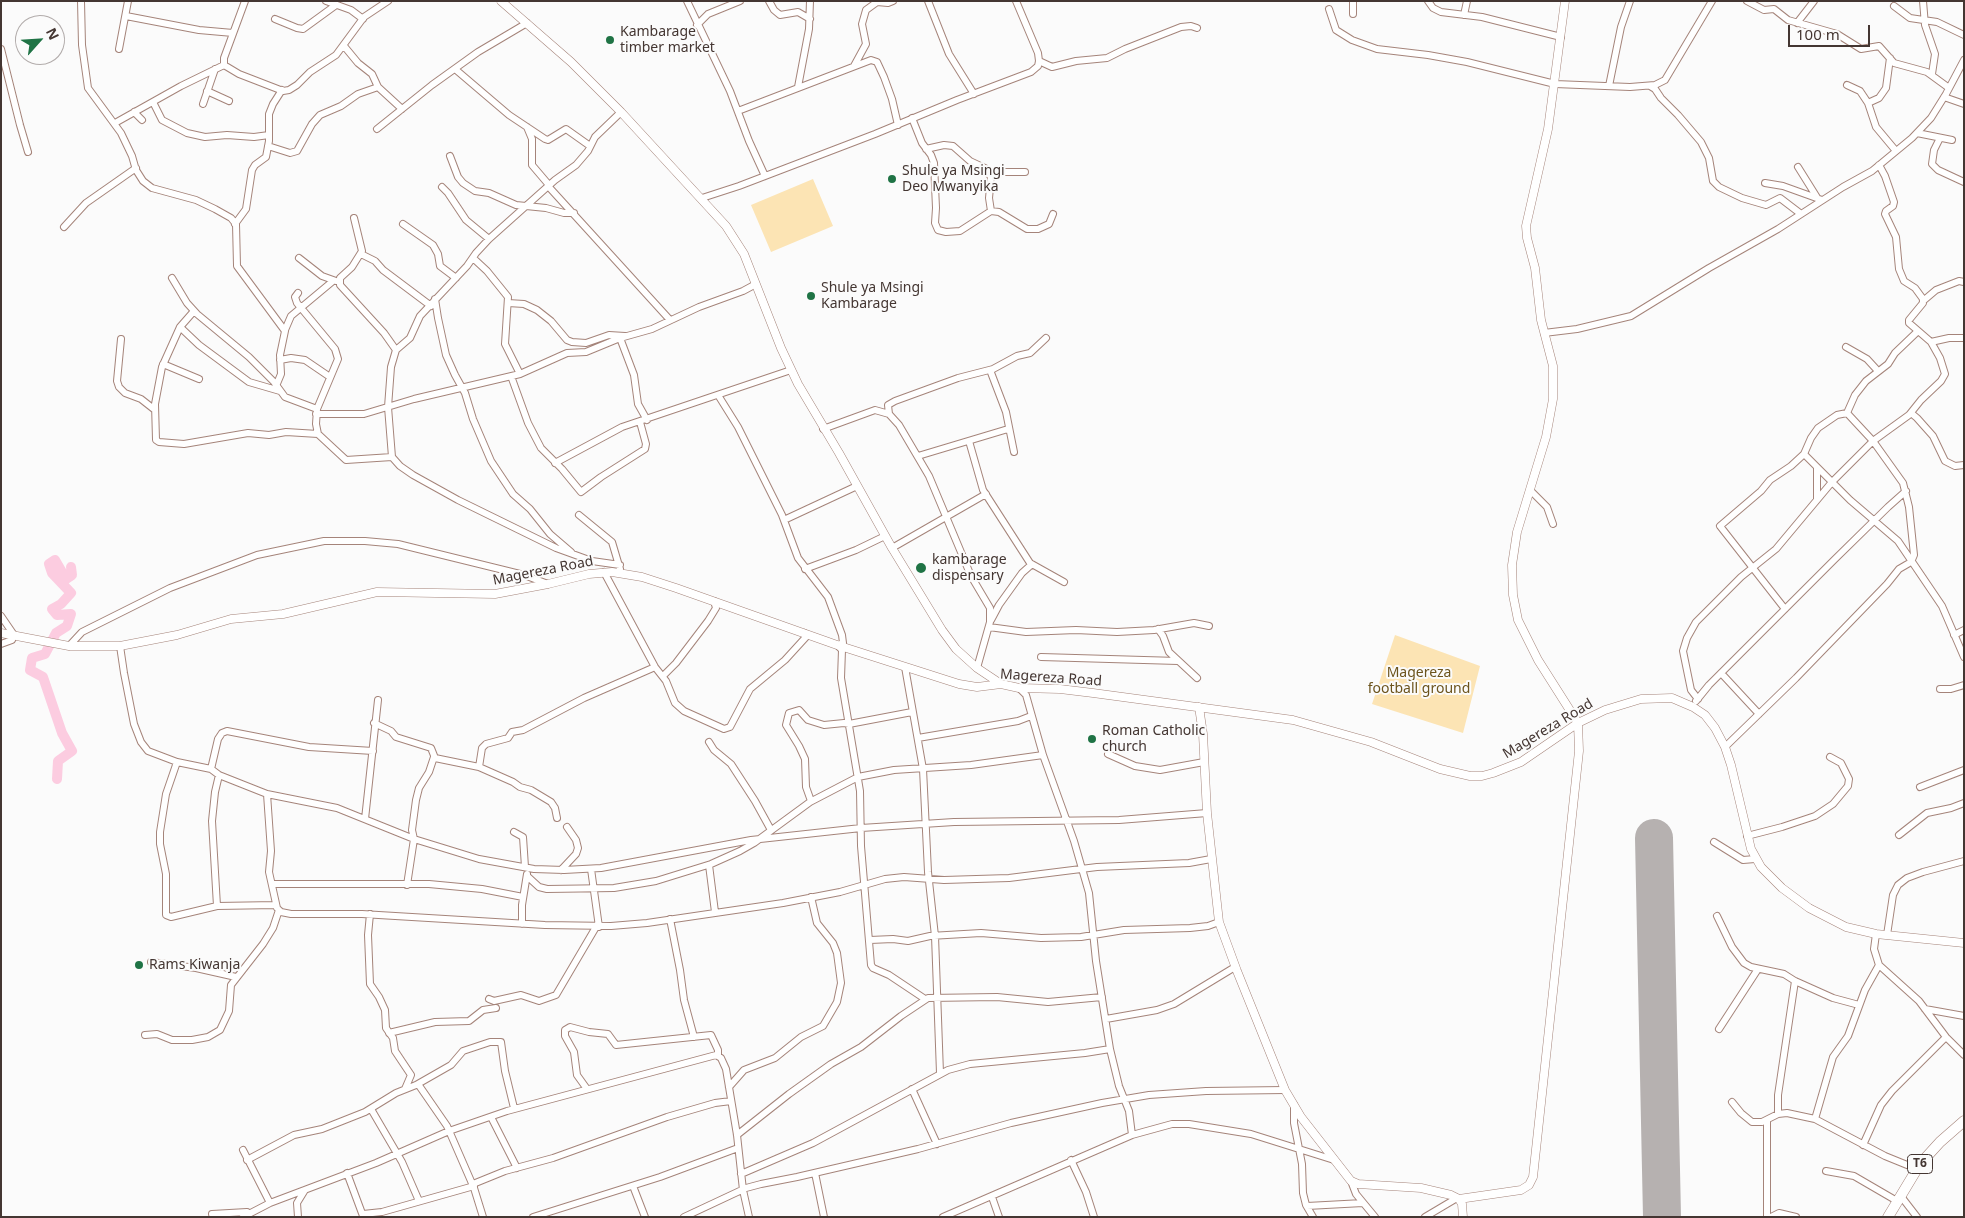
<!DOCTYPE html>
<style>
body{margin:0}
#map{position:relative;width:1965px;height:1218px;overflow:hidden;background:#fbfbfb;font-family:"Noto Sans",sans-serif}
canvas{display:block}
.frame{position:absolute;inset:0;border:2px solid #443632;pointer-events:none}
.north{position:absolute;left:15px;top:15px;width:50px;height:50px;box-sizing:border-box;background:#fbfbfb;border:1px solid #b2acab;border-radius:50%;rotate:64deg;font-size:14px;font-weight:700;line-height:20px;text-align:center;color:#443632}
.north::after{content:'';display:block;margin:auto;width:18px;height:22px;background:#1f7345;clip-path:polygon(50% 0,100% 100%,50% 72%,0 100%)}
.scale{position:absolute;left:1788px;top:25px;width:82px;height:22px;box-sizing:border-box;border:2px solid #443632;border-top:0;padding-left:6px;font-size:15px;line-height:18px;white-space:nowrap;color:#443632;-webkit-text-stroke:4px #fbfbfb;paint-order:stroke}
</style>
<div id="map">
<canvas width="1965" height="1218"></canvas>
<div class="frame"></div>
<div class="north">N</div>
<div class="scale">100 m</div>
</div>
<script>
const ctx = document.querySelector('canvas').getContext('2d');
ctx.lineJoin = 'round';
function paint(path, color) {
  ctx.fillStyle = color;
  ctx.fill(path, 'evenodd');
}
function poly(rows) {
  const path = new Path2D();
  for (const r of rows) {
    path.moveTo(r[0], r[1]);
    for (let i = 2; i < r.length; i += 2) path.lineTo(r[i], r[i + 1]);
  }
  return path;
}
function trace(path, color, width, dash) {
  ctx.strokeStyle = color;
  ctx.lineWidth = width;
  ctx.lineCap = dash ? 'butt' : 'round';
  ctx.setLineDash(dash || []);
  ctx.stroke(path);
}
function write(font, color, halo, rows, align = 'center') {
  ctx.font = font + ' "Noto Sans",sans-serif';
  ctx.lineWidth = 4;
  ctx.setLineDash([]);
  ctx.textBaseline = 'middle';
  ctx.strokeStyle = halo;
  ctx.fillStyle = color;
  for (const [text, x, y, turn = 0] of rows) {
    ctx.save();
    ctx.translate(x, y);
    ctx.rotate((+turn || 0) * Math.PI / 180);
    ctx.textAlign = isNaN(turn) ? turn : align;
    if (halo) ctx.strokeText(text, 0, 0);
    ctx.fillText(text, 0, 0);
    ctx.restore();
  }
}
const green = poly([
 [813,179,833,226,771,252,751,205],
 [1395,635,1480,666,1463,733,1372,704]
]);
const river = poly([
 [57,779,58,761,72,751,62,733,43,677,30,670,32,658,45,654,56,633,67,626,71,614,57,615,52,609,61,604,71,593,52,573,49,564,55,560,66,579,72,575,71,567]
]);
const runway = poly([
 [1654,838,1662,1217]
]);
const minor = poly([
 [81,1,82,45,88,88,121,133,132,156,136,170,143,181,152,188,196,200,215,209,231,218,236,224,237,266,285,331,280,355,281,374,276,386],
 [245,1,224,58,224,65,239,74,283,91,289,90,297,85,310,72,336,55,364,17,388,1],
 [326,1,351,10,363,19],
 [687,1,730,91,749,141,765,176],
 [769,1,774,10,780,15,798,12,810,19],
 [928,1,949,54,974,94],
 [1353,1,1353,14],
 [1428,1,1433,8,1441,12,1482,17,1561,37],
 [1747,1,1764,10,1774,9,1788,20,1837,34,1861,49,1879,46,1894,63,1927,72,1949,88],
 [1923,1,1925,25,1935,54,1932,74],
 [1894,6,1910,18,1937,22,1964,35],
 [1329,9,1336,30,1352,40,1377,49,1428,55,1467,62,1555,84,1630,87,1655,85,1665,80,1712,1],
 [1464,15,1467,1],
 [126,16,199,30,233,33],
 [275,19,297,28,303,29,336,5],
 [1797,23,1814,1],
 [697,25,708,14,740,1],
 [344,46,358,63,372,74,378,87,402,109],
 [1,49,20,125,28,152],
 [119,49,128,1],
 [1039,61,1052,67,1076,61,1107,58,1125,49,1181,27,1191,26,1197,28],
 [854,66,866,44,862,24,866,10,877,2,888,3,893,1],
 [455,69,509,115,545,139,548,140,566,129,590,146],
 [1847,85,1860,91,1868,103,1876,127,1896,151],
 [1609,86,1621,27,1630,1],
 [1650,86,1655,89,1661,98,1678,115,1701,142,1709,158,1713,181,1719,187,1742,198,1766,205,1780,198,1801,214],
 [798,87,809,29,810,1],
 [207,91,229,101],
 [1944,97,1964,104],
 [153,102,162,120,187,133,205,137,227,135,254,137,269,135],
 [1868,103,1879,98,1886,88,1890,58],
 [203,104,215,69],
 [738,111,871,60,877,62,884,77,892,99,898,125],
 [134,112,142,120],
 [912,118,922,143,931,155,934,163,936,208,935,223,938,230,946,232,960,231,991,211,999,212,1027,229,1038,229,1049,224,1053,214],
 [115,123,181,86,224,65],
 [527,127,532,139,532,165,549,185],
 [377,129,432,85,478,52,527,23],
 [1917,133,1952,140],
 [1940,138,1934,150,1932,164,1938,170,1964,182],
 [268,146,290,153,297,151,312,124,320,115,341,106,358,94,378,87],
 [926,149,944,145,953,146,970,161,985,168,991,177,989,198,991,211],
 [450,156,458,177,463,183,475,191,489,193,516,205,546,208,564,213,574,213],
 [1798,167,1818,199],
 [988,172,1025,172],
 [1765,183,1783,186,1822,200],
 [548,186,670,320],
 [442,187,448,193,466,220,489,239],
 [702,198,739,186,875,134,957,100,1031,72,1038,66,1039,61,1038,53,1016,1],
 [354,218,362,251,352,267,340,278,340,285,384,333,396,350],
 [235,224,246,209,252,170,255,165,266,157,269,141,269,114,273,104,282,90],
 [403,224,433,245,438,254,440,266,456,278],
 [64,227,86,203,136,168],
 [361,254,375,261,383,270,431,306],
 [299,258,322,276,336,281],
 [473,258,487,271,508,297,505,344,520,374],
 [172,278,187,303,197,314,249,357,274,382,285,397,317,409],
 [298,293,295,297,297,303,335,349,338,359,317,409,316,424,318,434,346,460,392,457],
 [435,299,438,318,446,355,455,375,465,393,473,419,491,461,513,494,530,509,550,534,571,552],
 [1923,301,1936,290,1959,281,1964,282],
 [508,303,524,304,537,310,551,321,567,340,572,342,586,343,609,335,625,336],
 [194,311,180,327,162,367,155,404,156,440,159,442,184,444,248,433,269,435,286,432,318,434],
 [180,327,199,345,249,382,280,391],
 [285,330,291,316,333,281],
 [1544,333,1577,329,1631,316,1709,268,1778,229,1843,187,1872,171,1912,138,1931,118,1946,94,1964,60],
 [620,338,634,375,638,404,647,420],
 [121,339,117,381,119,387,125,393,141,399,155,410],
 [1931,342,1949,338,1964,338],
 [1846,347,1867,359,1878,371],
 [280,360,291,358,305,360,330,377],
 [163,364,199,379],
 [990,370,1006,412,1014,452],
 [511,376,528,423,541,448,562,469,581,492,601,477,645,449,646,444,640,422],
 [718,395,738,427,782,515,798,558,828,597,842,635,843,643,837,645,842,650,841,678,860,791,861,846,871,965,873,968,889,975,925,999],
 [1847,413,1855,395,1866,381,1888,364,1895,353,1918,331],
 [1911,413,1917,418,1933,436,1945,461,1955,466,1964,465],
 [316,414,364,414,414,399,520,374,567,353,586,352,620,338,652,329,699,307,743,291,756,284],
 [889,414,888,405,895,401,958,378,993,369,1017,356,1030,353,1046,338],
 [823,429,875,410,889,414,899,425,929,476,971,576,990,608,990,622,977,668],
 [969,441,983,490,1030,563,1064,582],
 [918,456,1008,429],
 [555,463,622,427,791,370],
 [1817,468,1817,499],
 [1530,490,1547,507,1553,524],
 [579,515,612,542,620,569],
 [784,520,857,486],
 [892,548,986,494],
 [620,565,592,561,556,548,458,500,413,475,400,466,392,457,388,407,391,367,396,350,410,338,420,316,467,266,476,253,489,239,555,180,576,165,588,151,595,137,621,112],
 [805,569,856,550,885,536],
 [604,572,655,667,666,681,675,703,684,711,724,729,730,727,750,689,785,660,806,637,804,633],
 [1785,609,1720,526,1761,491,1770,480,1791,466,1804,454,1850,500,1898,541,1942,606,1964,657],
 [1,616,14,635,12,640,1,644],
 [991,620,999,605,1022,573,1031,565],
 [989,627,1026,632,1076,630,1117,632,1154,630,1194,623,1209,626],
 [1158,629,1163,636,1169,652,1197,678],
 [1954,635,1964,630],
 [69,646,82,632,170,588,257,555,324,541,365,541,398,544,524,575,548,584],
 [120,646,124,673,134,724,141,742,148,751,177,762,211,769,219,775,267,794,337,808,414,839,479,859,534,869,564,870,601,868,751,840,861,828,954,822,1119,820,1207,813],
 [1041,657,1178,661],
 [905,667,923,769,928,872,935,936,940,1073],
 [1721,673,1759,714],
 [663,676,676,663,708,621,716,608,714,601],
 [1019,688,1026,695,1043,755,1074,841,1089,893,1096,961,1110,1049,1119,1086,1129,1111,1132,1135],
 [1940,689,1951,689,1964,685],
 [1698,699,1691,690,1683,651,1687,638,1696,622,1741,577,1776,549,1832,482,1873,441,1909,415,1921,400,1941,381,1945,374,1940,358,1931,342,1909,323,1909,320,1923,303,1923,299,1915,288,1904,281,1899,269,1896,237,1885,214,1886,211,1893,206,1894,202,1885,176,1879,165],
 [1696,701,1709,685,1834,560,1888,507,1906,491],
 [374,723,391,731,396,737,431,748,435,758,479,767,513,782,520,787,531,790,551,802,555,808,557,818],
 [918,738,1018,721,1031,716],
 [709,742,714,750,731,764,755,801,771,830],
 [1725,747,1796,678,1887,584,1899,569,1911,562,1914,555,1909,507,1903,483,1873,441,1847,413,1837,415,1818,428,1811,438,1804,454],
 [1108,754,1135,766,1160,770,1204,762],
 [177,762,166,794,160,832,160,844,166,874,166,915,171,917,217,906,276,905],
 [479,767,482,748,486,744,508,738,512,732,523,730,584,698,655,667],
 [211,769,218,739,222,733,227,731,309,747,373,751],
 [1920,787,1964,770],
 [267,794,271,851,269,872,277,908,281,912,291,914,362,914,545,925,611,926,647,923,783,903,840,892,885,879,904,877,944,880,1009,878,1097,867,1189,863,1211,859],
 [811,801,806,787,805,759,799,746,786,725,789,713,799,710,808,720,824,725,844,723,849,724,912,712],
 [365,819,378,700],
 [514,832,523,837,525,867],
 [1899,835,1927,813,1951,808,1964,803],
 [1747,836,1782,827,1815,816,1833,804,1848,786,1849,779,1841,763,1830,757],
 [1714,842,1743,860,1755,859],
 [709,865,715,912],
 [591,869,599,927],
 [561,870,576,854,578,848,576,840,567,827],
 [527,876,539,887,547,889,614,888,656,881,711,864,740,851,754,843,810,802,858,777,894,770,971,765,1043,755],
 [272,884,429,884,482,889,523,897],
 [407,885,414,839,412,830,416,800,419,788,429,772,434,757],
 [217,906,212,821,215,792,219,775],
 [370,914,368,935,370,984,379,997,385,1010,386,1028,393,1038,395,1051,411,1075,405,1089],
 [1717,916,1732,947,1744,963,1751,967,1784,974,1795,981,1833,998,1859,1005],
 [670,919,680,970,684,1000,694,1037],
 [522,924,522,905,527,874],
 [1876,934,1874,949,1879,965,1919,1001,1946,1037,1964,1055],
 [1887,935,1893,895,1898,885,1907,878,1923,872,1964,861],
 [870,940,893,939,908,941,930,936,981,933,1041,938,1081,937,1124,930,1190,928,1208,926,1219,922],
 [151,962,196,968,236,977],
 [489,999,494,1001,521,995,539,1001,556,995,596,927],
 [1925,1009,1964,1016],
 [1106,1019,1157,1010,1174,1004,1235,967],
 [1719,1029,1758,969],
 [389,1033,435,1022,469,1021,483,1010,496,1008],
 [145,1035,157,1034,172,1040,192,1040,208,1037,220,1030,229,1011,231,985,263,944,273,928,279,910],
 [418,1084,447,1126,474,1188,483,1217],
 [729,1087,744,1070,775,1058,801,1037,823,1026,837,1002,841,983,837,953,833,943,817,923,811,897],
 [587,1089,577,1075,574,1052,565,1036,565,1030,570,1027,589,1032,608,1034,616,1045,711,1035,718,1050,718,1055],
 [912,1089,937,1144],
 [1732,1102,1741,1113,1752,1122,1762,1122,1778,1114,1787,1113,1815,1119,1885,1156,1917,1169],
 [1294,1105,1294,1123,1302,1164,1303,1193,1306,1205,1313,1217],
 [371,1109,402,1162,419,1201],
 [1778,1114,1778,1095,1795,981],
 [491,1117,517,1168],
 [1815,1119,1833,1057,1848,1036,1865,990,1879,965],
 [737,1135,789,1094,831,1064,861,1047,901,1016,928,998,997,997,1048,1002,1102,997],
 [1863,1145,1881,1105,1892,1091,1946,1037],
 [243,1150,270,1203],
 [247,1160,294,1135,322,1129,365,1112,396,1093,416,1085,451,1065,463,1051,490,1042,501,1042,505,1071,514,1108],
 [1071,1160,1086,1192,1094,1217],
 [1826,1171,1854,1176,1897,1201],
 [347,1173,363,1216],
 [815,1173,824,1217],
 [741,1174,813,1143,948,1070,970,1064,1085,1053,1110,1049],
 [1351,1181,1356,1194,1375,1217],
 [473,1184,505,1171,553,1158,667,1117,715,1103,731,1101],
 [633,1186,645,1217],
 [1900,1195,1917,1217],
 [992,1197,999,1217],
 [1307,1206,1363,1203],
 [212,1214,247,1212],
 [363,1214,382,1212,474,1186],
 [243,1217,270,1203,376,1163,449,1131,507,1111,716,1055,721,1058,726,1069,737,1135,743,1190,749,1217],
 [298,1217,297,1203,305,1190],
 [533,1217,660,1177,738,1148],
 [684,1217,746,1188,761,1184,797,1177,918,1149,1011,1123,1102,1103,1149,1095,1206,1091,1285,1090],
 [943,1217,1132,1135,1172,1124,1189,1124,1251,1134,1334,1160],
 [1425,1217,1457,1198],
 [1767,1217,1767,1120],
 [1771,1217,1779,1213,1796,1217]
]);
const tertiary = poly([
 [501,1,571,62,621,112,726,226,744,254,781,348,798,384,839,453,892,548,942,630,956,649,977,668,1001,684],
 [1,633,69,646,120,646,177,635,231,619,283,614,377,592,495,594,548,584,589,574,612,572,642,577,676,588,837,645,959,684,977,687,1001,684,1019,688,1060,689,1093,693,1293,720,1371,742,1440,769,1470,776,1482,776,1493,773,1521,762,1578,723,1605,710,1641,699,1672,698,1693,707,1705,715,1715,728,1725,747,1731,765,1751,849,1761,867,1782,888,1809,908,1846,927,1876,934,1964,943],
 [1199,707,1203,734,1207,813,1219,922,1237,971,1285,1090,1301,1117,1351,1181,1358,1184,1421,1188,1451,1195,1459,1199,1462,1204,1463,1217],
 [1459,1199,1521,1190,1529,1185,1533,1177,1579,751,1578,723,1538,660,1518,620,1513,595,1512,565,1517,532,1546,437,1553,399,1553,366,1541,320,1535,268,1527,238,1526,226,1548,129,1565,1]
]);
const trunk = poly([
 [1888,1217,1920,1164,1940,1142,1964,1121]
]);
const markers = [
 [610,40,5,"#1f7345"],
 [892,179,5,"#1f7345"],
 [811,296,5,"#1f7345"],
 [921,568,6,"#1f7345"],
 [1092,739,5,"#1f7345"],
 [139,965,5,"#1f7345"]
];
const shields = [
 [1920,1164,25]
];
const shieldNames = [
 ["T6",1920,1164]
];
const poiNames = [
 ["Kambarage",620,32],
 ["timber market",620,48],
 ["Shule ya Msingi",902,171],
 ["Deo Mwanyika",902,187],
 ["Shule ya Msingi",821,288],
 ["Kambarage",821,304],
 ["kambarage",932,560],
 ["dispensary",932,576],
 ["Roman Catholic",1102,731],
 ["church",1102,747],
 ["Rams Kiwanja",149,965]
];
const streetNames = [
 ["Magereza Road",543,571,-11],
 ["Magereza Road",1051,678,4],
 ["Magereza Road",1548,729,-31]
];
const parkNames = [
 ["Magereza",1419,673],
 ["football ground",1419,689]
];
paint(green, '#fce4b4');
trace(river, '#fccce0', 10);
trace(runway, '#b6b1b0', 38);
trace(minor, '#a5847a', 8);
trace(tertiary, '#a5847a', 9);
trace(trunk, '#a5847a', 11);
trace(minor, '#fff', 6);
trace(tertiary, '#fff', 8);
trace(trunk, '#fff', 10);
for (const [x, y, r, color] of markers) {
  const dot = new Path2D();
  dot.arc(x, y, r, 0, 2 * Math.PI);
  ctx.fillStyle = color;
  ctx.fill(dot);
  trace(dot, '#fbfbfb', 2);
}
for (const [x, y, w] of shields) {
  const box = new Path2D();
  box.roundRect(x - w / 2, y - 9.5, w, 19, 4);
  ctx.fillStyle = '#fbfbfb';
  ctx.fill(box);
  trace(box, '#443632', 1);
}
write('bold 12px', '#443632', null, shieldNames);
write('14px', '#443632', '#fbfbfb', poiNames, 'left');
write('14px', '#443632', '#fbfbfb', streetNames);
write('14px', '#6c541d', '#fbfbfb', parkNames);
</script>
